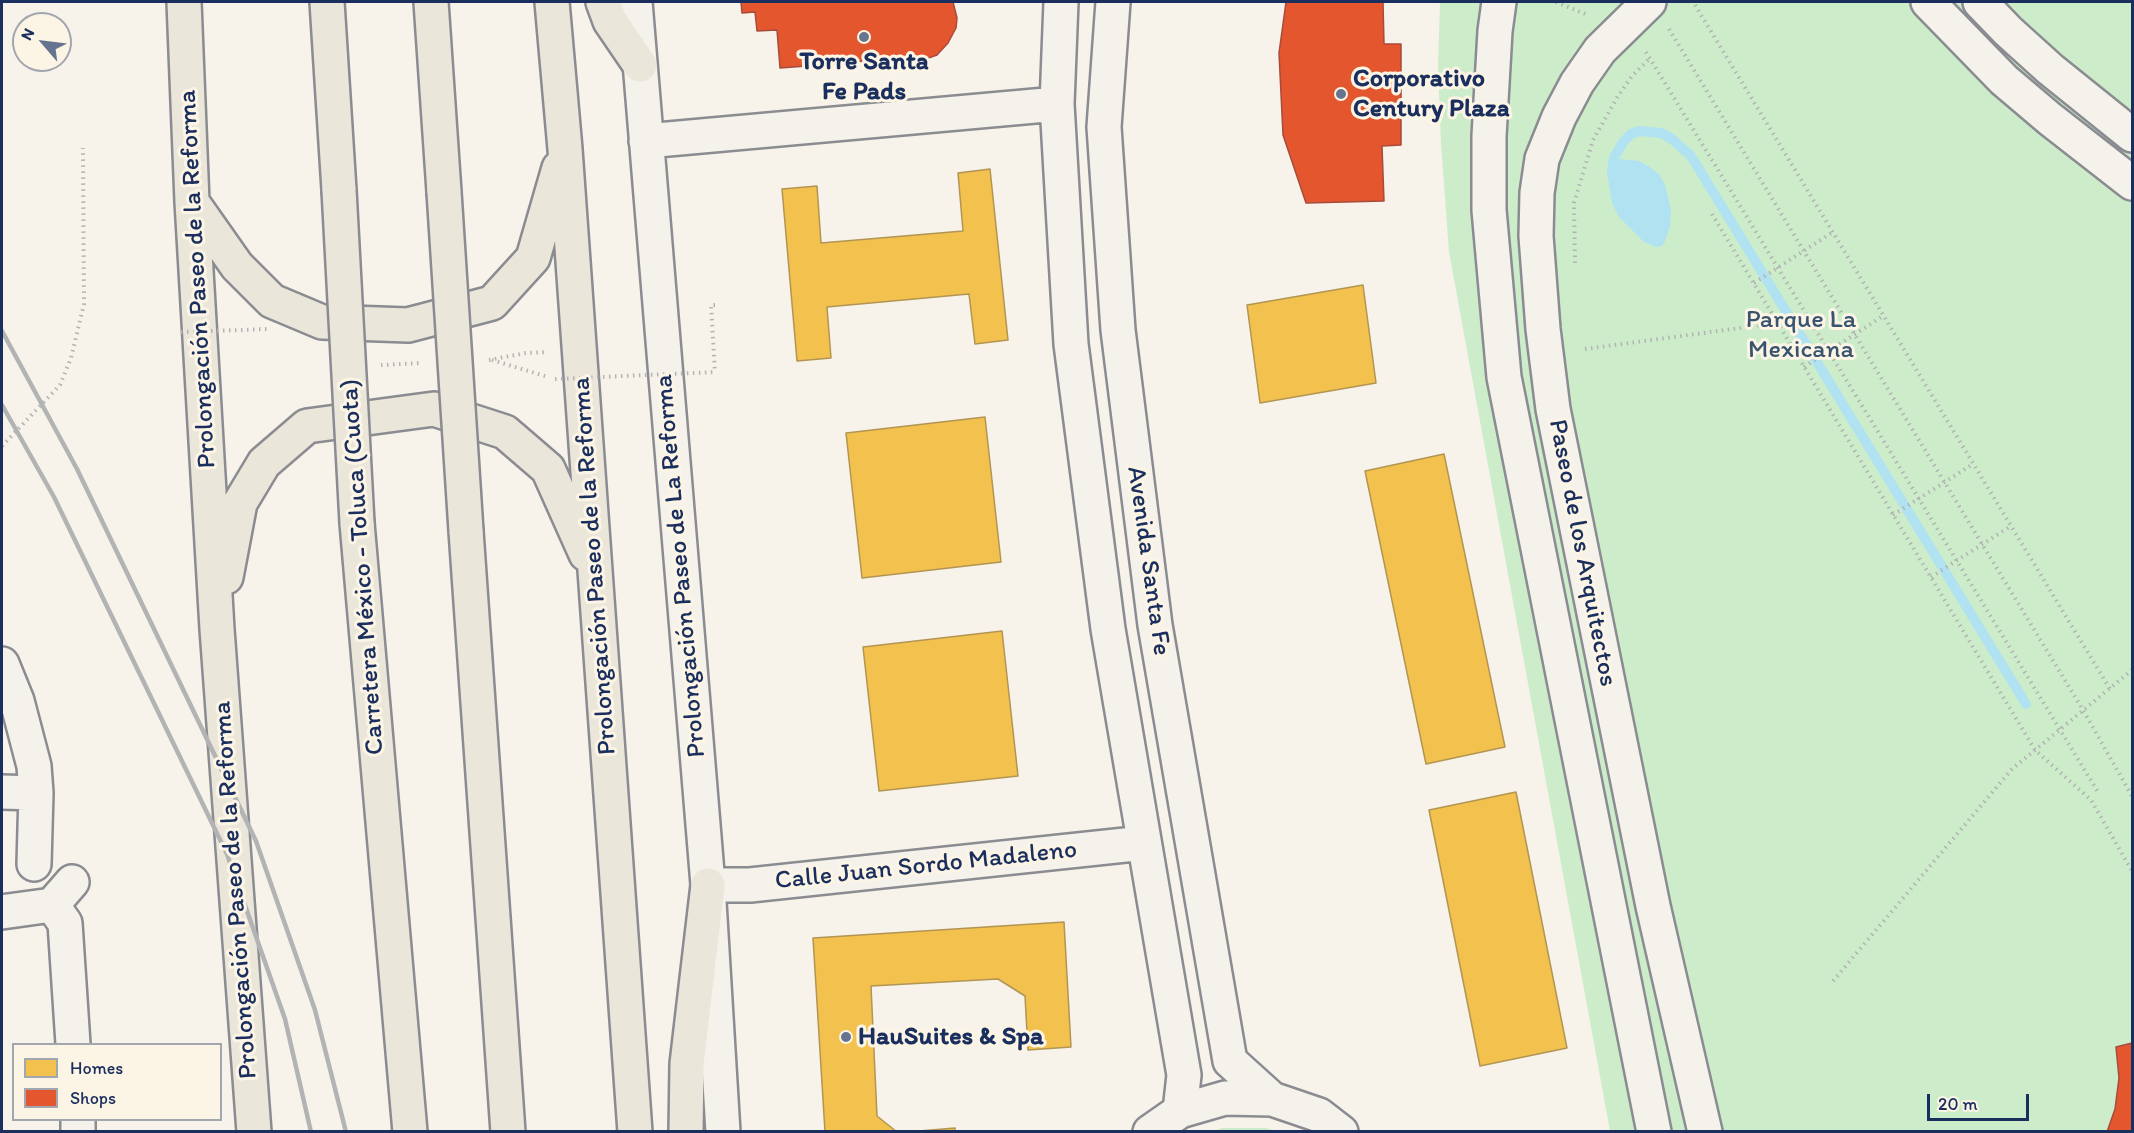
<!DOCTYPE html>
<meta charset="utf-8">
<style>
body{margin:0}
#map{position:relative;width:2134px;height:1133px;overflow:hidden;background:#f7f3ea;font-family:Itim,sans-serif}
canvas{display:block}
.frame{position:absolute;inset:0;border:3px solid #1b2f5e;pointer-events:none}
.legend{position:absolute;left:12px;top:1043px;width:210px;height:78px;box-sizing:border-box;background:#fcf5e5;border:2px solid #a2a6af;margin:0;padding:8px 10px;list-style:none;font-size:18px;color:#1b2f5e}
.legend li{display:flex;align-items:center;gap:12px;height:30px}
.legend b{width:30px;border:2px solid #a2a6af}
.north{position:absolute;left:12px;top:12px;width:60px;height:60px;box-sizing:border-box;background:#fcf5e5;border:2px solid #a2a6af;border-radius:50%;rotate:298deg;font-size:16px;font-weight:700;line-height:24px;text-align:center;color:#1b2f5e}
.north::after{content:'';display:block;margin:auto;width:21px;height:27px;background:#68748f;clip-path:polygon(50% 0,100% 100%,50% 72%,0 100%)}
.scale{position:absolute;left:1927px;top:1094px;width:102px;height:27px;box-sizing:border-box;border:3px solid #1b2f5e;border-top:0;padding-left:8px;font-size:18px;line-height:21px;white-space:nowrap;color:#1b2f5e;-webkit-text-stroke:4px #fcf5e5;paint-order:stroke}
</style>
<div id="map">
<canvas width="2134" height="1133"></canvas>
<div class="frame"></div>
<ul class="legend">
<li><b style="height:16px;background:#f2c14e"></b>Homes</li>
<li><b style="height:16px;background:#e4572e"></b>Shops</li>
</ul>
<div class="north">N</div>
<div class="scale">20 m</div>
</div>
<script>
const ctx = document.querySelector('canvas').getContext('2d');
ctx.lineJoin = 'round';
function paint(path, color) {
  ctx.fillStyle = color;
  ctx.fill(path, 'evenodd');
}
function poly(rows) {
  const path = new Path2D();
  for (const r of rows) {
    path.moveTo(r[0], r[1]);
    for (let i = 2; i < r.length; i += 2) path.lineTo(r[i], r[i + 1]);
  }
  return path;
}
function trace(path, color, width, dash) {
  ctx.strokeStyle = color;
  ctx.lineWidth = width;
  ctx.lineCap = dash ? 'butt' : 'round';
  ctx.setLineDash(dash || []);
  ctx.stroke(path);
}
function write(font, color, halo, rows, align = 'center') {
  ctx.font = font + ' Itim,sans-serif';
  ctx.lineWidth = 6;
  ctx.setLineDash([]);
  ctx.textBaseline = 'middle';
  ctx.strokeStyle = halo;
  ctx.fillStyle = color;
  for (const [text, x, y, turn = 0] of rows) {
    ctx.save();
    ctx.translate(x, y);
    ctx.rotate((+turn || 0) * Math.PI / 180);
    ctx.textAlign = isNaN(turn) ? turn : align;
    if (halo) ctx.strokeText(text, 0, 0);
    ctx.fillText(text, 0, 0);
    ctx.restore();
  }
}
const green = poly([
 [1440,2,2132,2,2132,1131,1610,1131,1449,252,1441,144,1438,68],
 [1222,1128,1266,1128,1276,1131,1214,1131]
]);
const water = poly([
 [1620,159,1639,161,1648,166,1659,174,1665,185,1671,209,1670,227,1665,241,1662,246,1656,247,1644,242,1619,217,1612,203,1607,172,1617,172,1618,162]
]);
const homes = poly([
 [990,169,1008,340,975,344,969,294,827,307,831,358,797,361,782,189,817,186,821,243,963,231,958,173,990,169],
 [1363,285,1376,383,1260,403,1247,305,1363,285],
 [985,417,1001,562,862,578,846,433,985,417],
 [1444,454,1505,747,1426,764,1365,471,1444,454],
 [1002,631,1018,776,879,791,863,647,1002,631],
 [1516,792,1567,1048,1480,1066,1429,810,1516,792],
 [1064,922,1071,1047,1028,1050,1025,996,998,979,871,986,877,1116,897,1132,825,1132,813,938,1064,922],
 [955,1128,955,1132,907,1132,955,1128]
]);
const shops = poly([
 [741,2,953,2,957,18,956,28,948,43,937,55,920,61,902,64,875,64,848,59,848,63,780,68,777,30,757,31,755,12,742,13,741,2],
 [1286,2,1383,2,1384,44,1401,44,1401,145,1382,146,1384,201,1306,203,1283,135,1279,53,1286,2],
 [2132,1043,2132,1132,2107,1132,2115,1109,2119,1078,2116,1047,2132,1043]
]);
const stream = poly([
 [1612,172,1614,158,1623,142,1631,134,1639,131,1661,133,1672,139,1691,156,2026,704]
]);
const path = poly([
 [1556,2,1588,15],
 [1695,5,2110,689],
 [1669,29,2083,710,2132,796],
 [1646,52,2098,792],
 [1712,214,2035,750,2091,800,2132,871],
 [1575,263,1574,203,1593,140,1618,96,1632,76,1650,58],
 [1754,283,1833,232],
 [715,305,711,305,715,372],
 [1585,349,1777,323],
 [489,360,526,353,547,352],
 [492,360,548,377],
 [381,365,422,363],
 [1804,367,1883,316],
 [2,446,60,385,71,358,84,304,83,148],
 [1893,515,1973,464],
 [1931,577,2011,526],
 [1833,981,2012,769,2132,670]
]);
const minor = poly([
 [635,2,708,885,723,1132],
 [1061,2,1057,104,1071,344,1108,629,1184,1075,1180,1111],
 [1113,2,1104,127,1118,330,1155,625,1230,1061,1272,1099],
 [1499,2,1495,31,1489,136,1489,210,1504,377,1654,1132],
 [1649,2,1600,50,1577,83,1559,117,1542,159,1537,193,1536,236,1543,329,1553,409,1653,906,1705,1132],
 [1928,2,2004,80,2050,119,2132,183],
 [1980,2,2008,31,2050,69,2132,135],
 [646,141,1057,104],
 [2,664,17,701,34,766,36,793,34,864],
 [2,792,36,793],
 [708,885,750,885,1144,843],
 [52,905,72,882],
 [2,912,52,905,65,923,73,1044],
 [78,1120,78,1132],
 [1150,1132,1180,1111,1225,1098,1272,1099,1319,1115,1341,1132]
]);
const major = poly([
 [184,2,192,202,217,629,254,1132],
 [552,2,565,149,635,1132],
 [603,2,610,21,640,65],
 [192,202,237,266,272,301,322,322,408,325,492,303,533,258,559,168],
 [226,577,240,503,264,463,307,426,434,409,505,432,548,469,586,554],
 [686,1132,687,1064,708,885]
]);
const highway = poly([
 [327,2,339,190],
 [431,2,444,192],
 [357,523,410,1132],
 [466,531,508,1132]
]);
const rail = poly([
 [2,331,77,469,256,841,315,1010,346,1132],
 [2,405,54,497,227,854,285,1019,311,1132]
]);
const pathBridge = poly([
 [181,332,270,329],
 [555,379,715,372]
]);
const highwayBridge = poly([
 [339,190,357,523],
 [444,192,466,531]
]);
const markers = [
 [864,37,6,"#68748f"],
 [1341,94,6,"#68748f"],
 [846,1037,6,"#68748f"]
];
const poiNames = [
 ["Torre Santa",864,62,"center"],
 ["Fe Pads",864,92,"center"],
 ["Corporativo",1353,79],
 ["Century Plaza",1353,109],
 ["HauSuites & Spa",858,1037]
];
const streetNames = [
 ["Prolongación Paseo de la Reforma",198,279,-93],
 ["Paseo de los Arquitectos",1582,553,79],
 ["Avenida Santa Fe",1148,561,82],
 ["Prolongación Paseo de la Reforma",595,566,-94],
 ["Prolongación Paseo de La Reforma",681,566,-95],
 ["Carretera México - Toluca (Cuota)",363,567,-94],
 ["Calle Juan Sordo Madaleno",926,866,-6],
 ["Prolongación Paseo de la Reforma",236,890,-94]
];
const parkNames = [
 ["Parque La",1801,320],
 ["Mexicana",1801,350]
];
paint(green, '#cdedca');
paint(water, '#b1e2f2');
paint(homes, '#f2c14e');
trace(homes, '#b29553', 1.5);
paint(shops, '#e4572e');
trace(shops, '#a84b3c', 1.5);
trace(stream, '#b1e2f2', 10);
trace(minor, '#8a8c91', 38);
trace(major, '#8a8c91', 38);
trace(highway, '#8a8c91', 38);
trace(path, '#b2b3b4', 4, [1.5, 4.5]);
trace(minor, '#f5f2ec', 33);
trace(major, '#ebe6da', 33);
trace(highway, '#ebe6da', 33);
trace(rail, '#b2b3b4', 4.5);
trace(highwayBridge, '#8a8c91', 38, []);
trace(pathBridge, '#b2b3b4', 4, [1.5, 4.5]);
trace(highwayBridge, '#ebe6da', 33);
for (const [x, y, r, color] of markers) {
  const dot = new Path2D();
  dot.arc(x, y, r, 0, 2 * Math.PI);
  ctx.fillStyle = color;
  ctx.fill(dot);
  trace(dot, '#fcf5e5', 2);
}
write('bold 26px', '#1b2f5e', '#fcf5e5', poiNames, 'left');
write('26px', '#1b2f5e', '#fcf5e5', streetNames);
write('26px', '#38546e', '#fcf5e5', parkNames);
</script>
